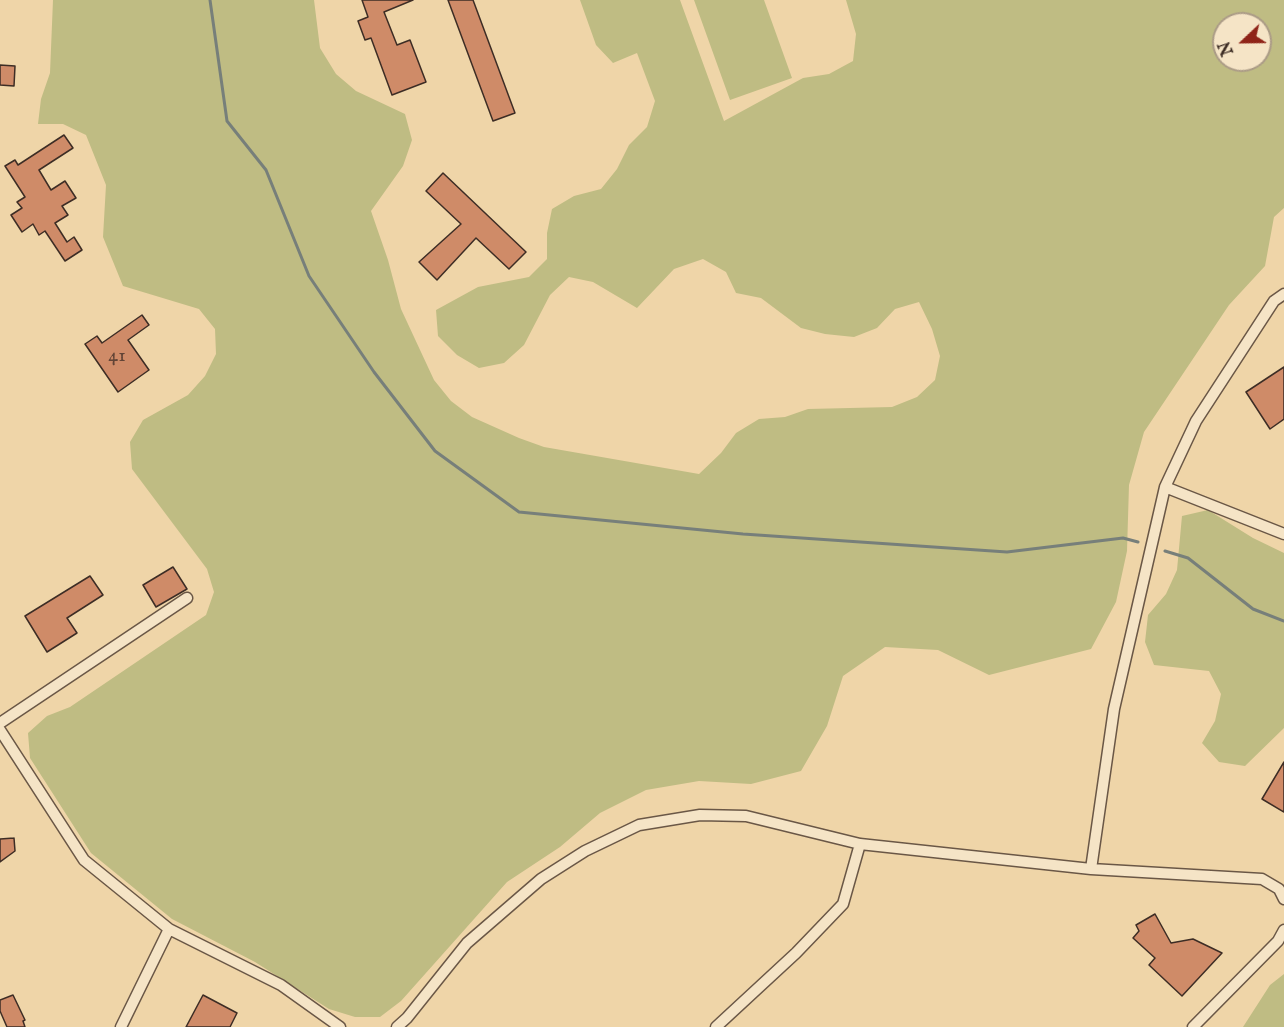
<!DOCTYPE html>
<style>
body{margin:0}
#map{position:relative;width:1284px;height:1027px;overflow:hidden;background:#efd5a8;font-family:"IM FELL English",serif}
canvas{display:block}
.north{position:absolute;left:1212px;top:12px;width:60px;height:60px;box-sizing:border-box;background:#f5e4c6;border:2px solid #ab9b86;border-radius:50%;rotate:248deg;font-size:16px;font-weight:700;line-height:24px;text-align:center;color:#3d2d25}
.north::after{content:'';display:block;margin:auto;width:21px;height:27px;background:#8f2418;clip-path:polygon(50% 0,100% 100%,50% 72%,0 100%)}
</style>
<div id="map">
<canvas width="1284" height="1027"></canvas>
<div class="north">N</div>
</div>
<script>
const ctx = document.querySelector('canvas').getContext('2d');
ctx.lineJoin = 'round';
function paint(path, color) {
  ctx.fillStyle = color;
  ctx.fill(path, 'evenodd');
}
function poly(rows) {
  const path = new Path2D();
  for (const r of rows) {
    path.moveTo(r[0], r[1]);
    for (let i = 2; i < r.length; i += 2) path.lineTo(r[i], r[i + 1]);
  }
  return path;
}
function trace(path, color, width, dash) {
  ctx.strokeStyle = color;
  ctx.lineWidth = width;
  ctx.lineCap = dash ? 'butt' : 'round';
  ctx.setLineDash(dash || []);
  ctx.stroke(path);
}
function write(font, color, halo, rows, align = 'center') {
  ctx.font = font + ' "IM FELL English",serif';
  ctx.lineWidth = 6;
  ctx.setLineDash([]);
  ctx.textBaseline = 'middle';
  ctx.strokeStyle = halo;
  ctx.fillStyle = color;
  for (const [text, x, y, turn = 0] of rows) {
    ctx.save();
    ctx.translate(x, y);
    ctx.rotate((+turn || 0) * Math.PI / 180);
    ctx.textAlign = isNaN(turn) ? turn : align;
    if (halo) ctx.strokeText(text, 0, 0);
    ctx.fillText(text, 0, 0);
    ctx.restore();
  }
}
const green = poly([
 [53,0,314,0,320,48,336,74,356,91,405,114,412,140,403,166,371,211,388,260,401,309,434,380,451,401,472,417,519,438,544,447,699,474,721,453,736,433,759,419,785,417,808,409,892,407,917,397,935,380,940,356,932,329,919,302,895,309,877,328,854,337,825,334,801,328,761,298,736,293,726,272,703,259,674,269,637,308,593,282,569,277,550,295,524,345,504,363,479,368,457,355,438,336,436,310,478,287,529,277,547,259,547,233,552,209,574,196,601,189,617,169,629,145,647,127,655,101,637,53,613,63,596,45,580,0,680,0,724,121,803,78,829,74,853,61,856,34,846,0,1284,0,1284,208,1274,217,1265,266,1229,305,1144,432,1129,485,1127,551,1116,602,1091,649,989,675,938,650,885,647,843,676,827,726,801,771,751,784,699,781,646,790,600,813,560,847,507,882,401,1001,380,1017,355,1017,329,1009,255,962,172,919,91,853,30,758,28,733,47,716,70,707,206,615,214,592,207,569,132,469,130,442,143,420,188,395,205,376,216,354,215,329,199,309,123,286,103,237,106,185,86,135,63,124,38,124,41,99,50,73],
 [1224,24,1260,24,1260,60,1224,60],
 [694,0,764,0,792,78,730,100],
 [1208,510,1253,538,1284,553,1284,728,1245,766,1219,762,1202,743,1215,721,1221,694,1209,671,1154,665,1145,642,1148,615,1166,594,1177,570,1182,516],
 [1284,974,1284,1027,1243,1027,1270,985]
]);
const stream = poly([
 [210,0,227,121,266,170,309,276,374,372,435,451,519,512,743,534,1007,552,1123,538,1138,542],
 [1165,551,1188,558,1253,609,1284,621]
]);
const building = poly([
 [362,0,413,0,384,12,397,45,410,40,426,82,392,95,371,38,365,40,358,21,368,17,362,0],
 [448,0,473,0,515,113,493,121,448,0],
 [0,65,15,66,14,86,0,85,0,65],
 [64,135,73,148,39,170,51,190,65,181,76,198,62,206,68,215,55,223,67,242,74,237,82,250,65,261,45,231,39,235,33,224,22,232,11,215,22,208,17,202,25,197,5,166,15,160,18,165,64,135],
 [443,173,526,252,509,269,476,238,437,280,419,262,461,224,426,191,443,173],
 [142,315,149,325,128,340,149,370,118,392,85,344,97,336,102,343,142,315],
 [1284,367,1284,419,1270,429,1246,392,1284,367],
 [173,567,187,589,156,607,143,585,173,567],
 [90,576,103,595,67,618,77,633,47,652,25,616,90,576],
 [1284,762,1284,812,1262,799,1284,762],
 [14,838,15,851,0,862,0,839,14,838],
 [1155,914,1171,943,1193,939,1222,953,1182,996,1149,965,1155,958,1133,938,1139,931,1136,925,1155,914],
 [13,995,25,1020,23,1021,25,1027,7,1027,0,1011,0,1000,13,995],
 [203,995,237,1013,230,1027,186,1027,203,995]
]);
const minor = poly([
 [1165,487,1284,534],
 [0,723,187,598],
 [0,730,84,860,169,929,281,985,340,1027],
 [1091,869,1114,709,1165,487,1196,421,1274,301,1284,294],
 [121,1027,169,929],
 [397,1027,407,1018,467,943,541,879,585,851,639,825,700,815,746,816,860,844,1091,869,1262,879,1279,889,1284,899],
 [716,1027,796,953,843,904,860,844],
 [1193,1027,1278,941,1284,930]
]);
const numberNames = [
 ["41",117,357]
];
paint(green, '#bfbc83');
trace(stream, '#777f7a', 3);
paint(building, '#cf8b68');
trace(building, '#3d2d25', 1.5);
trace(minor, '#6a5746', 13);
trace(minor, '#f5e4c6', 10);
write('20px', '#624436', null, numberNames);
</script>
